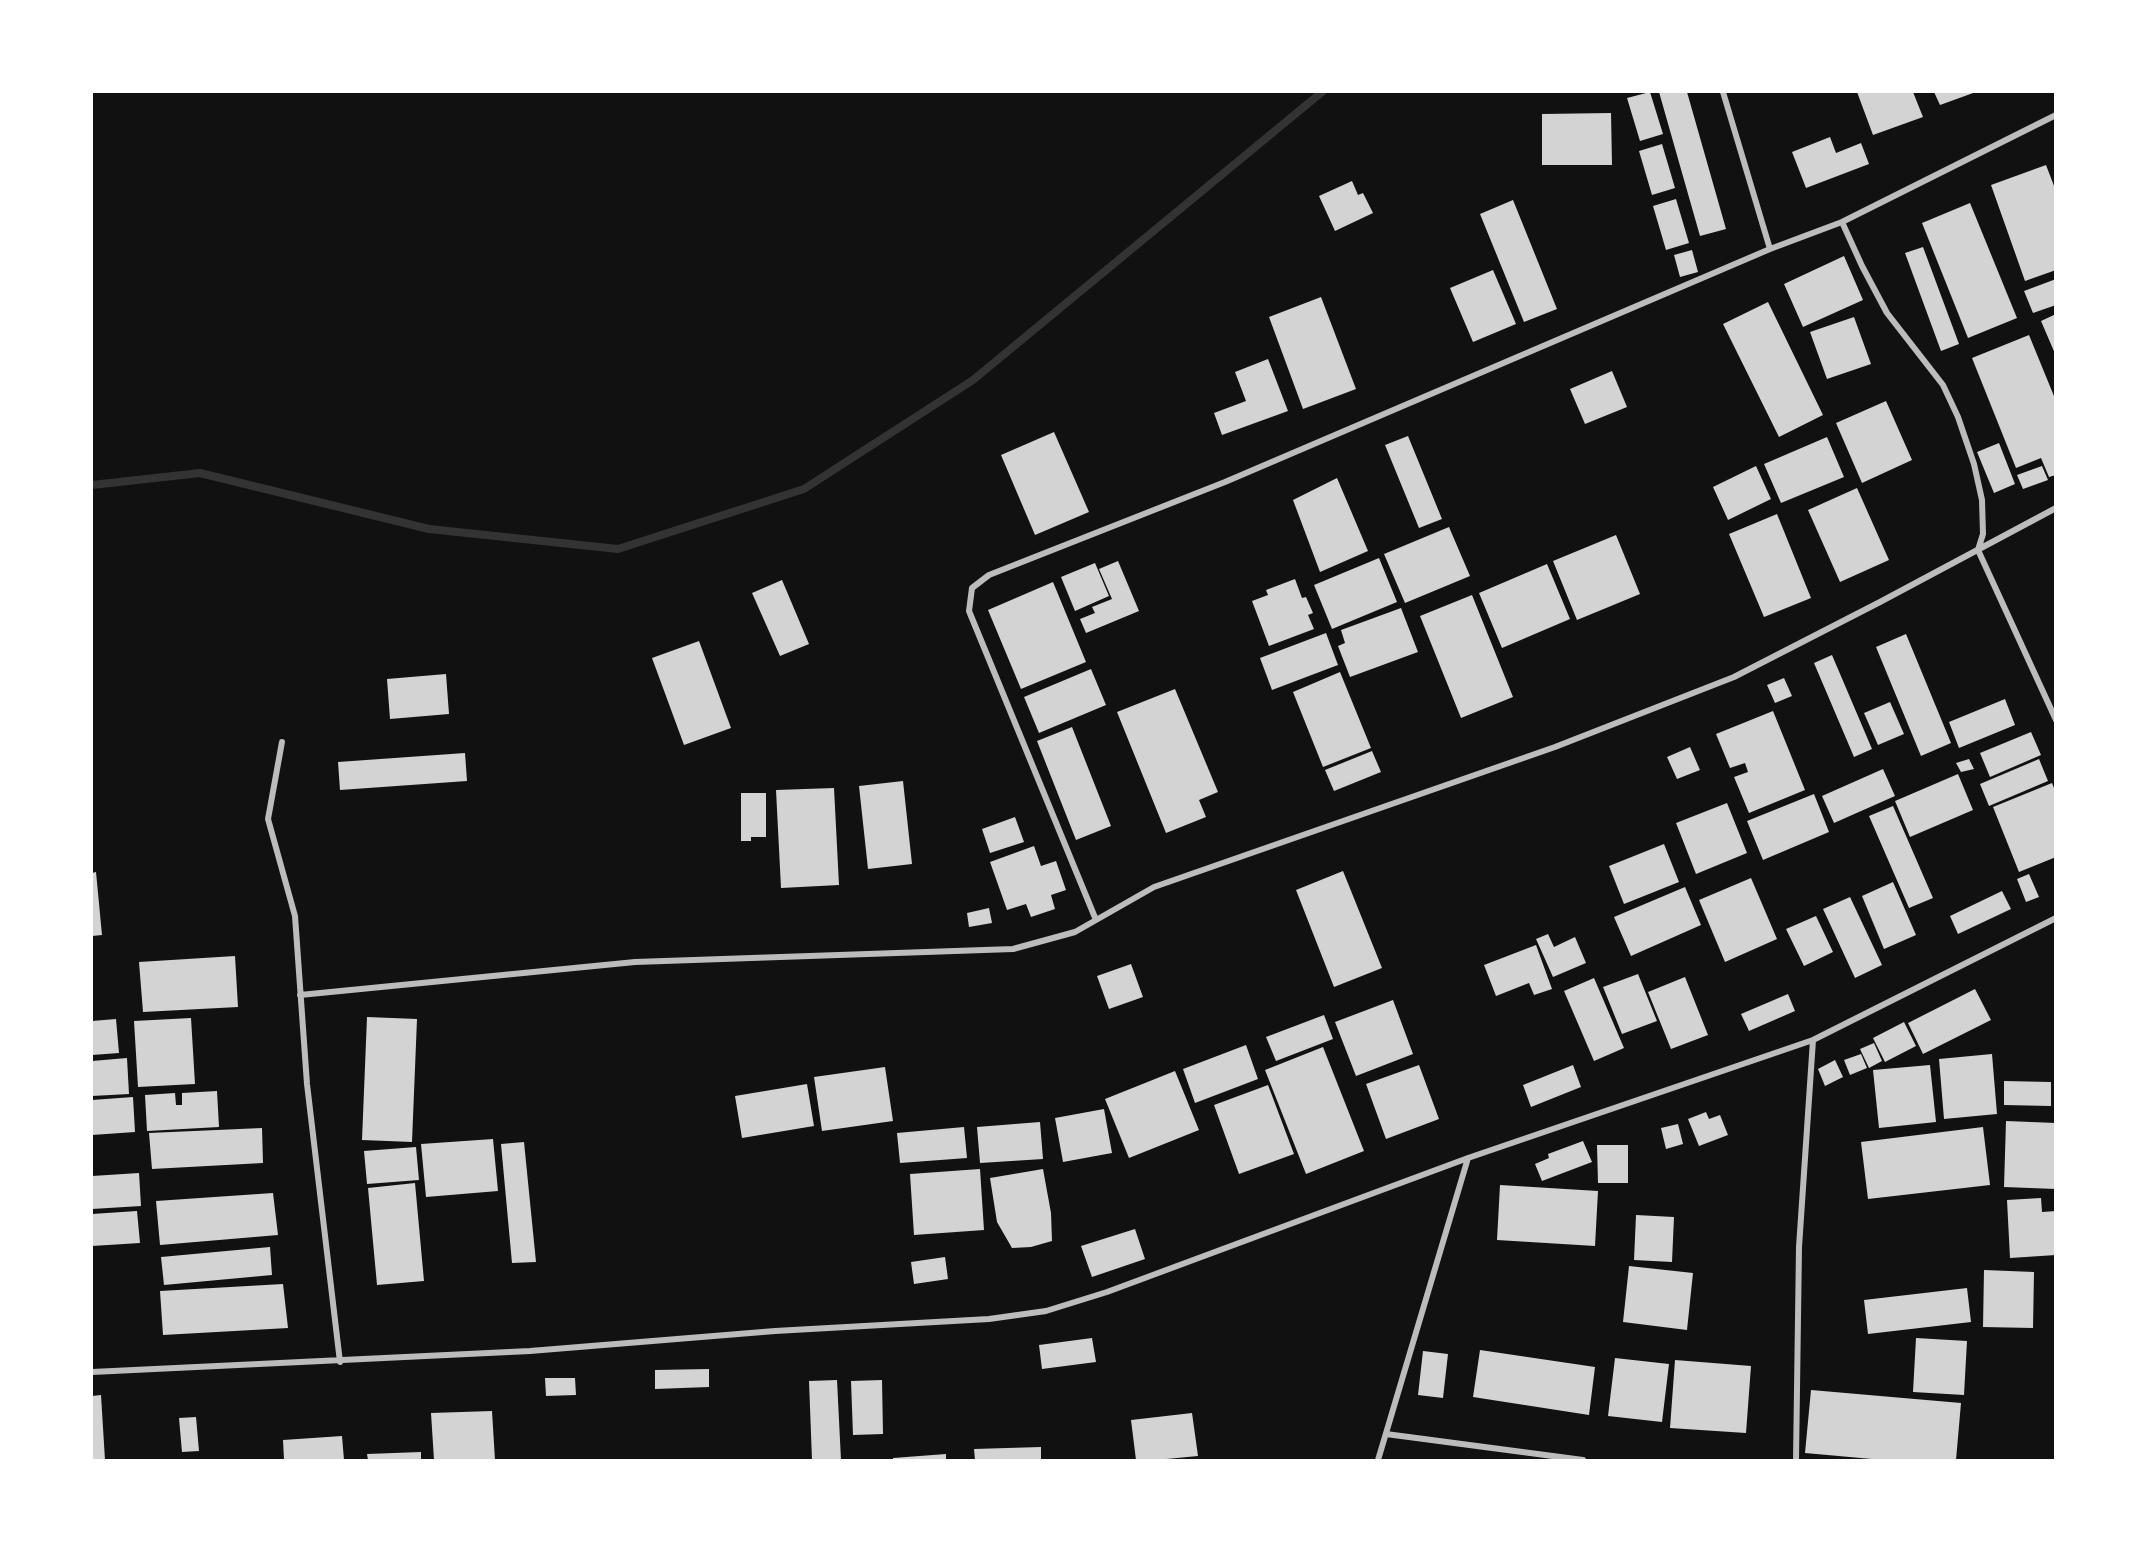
<!DOCTYPE html>
<style>
body{margin:0}
#map{position:relative;width:2147px;height:1552px;overflow:hidden;background:#111;font-family:"Titillium Web",sans-serif}
canvas{display:block}
.frame{position:absolute;inset:0;border:93px solid #fff;pointer-events:none}
</style>
<div id="map">
<canvas width="2147" height="1552"></canvas>
<div class="frame"></div>
</div>
<script>
const ctx = document.querySelector('canvas').getContext('2d');
ctx.lineJoin = 'round';
function poly(rows) {
  const path = new Path2D();
  for (const r of rows) {
    path.moveTo(r[0], r[1]);
    for (let i = 2; i < r.length; i += 2) path.lineTo(r[i], r[i + 1]);
  }
  return path;
}
function trace(path, color, width, dash) {
  ctx.strokeStyle = color;
  ctx.lineWidth = width;
  ctx.lineCap = dash ? 'butt' : 'round';
  ctx.setLineDash(dash || []);
  ctx.stroke(path);
}
function paint(path, color) {
  ctx.fillStyle = color;
  ctx.fill(path, 'evenodd');
}
const stream = poly([
 [92,485,200,473,429,529,618,549,804,489,973,380,1322,92]
]);
const building = poly([
 [1650,92,1663,134,1640,141,1627,98],
 [1659,92,1687,92,1726,229,1700,236],
 [1857,92,1913,92,1923,117,1873,135],
 [1934,92,1976,92,1940,105],
 [1611,113,1612,165,1542,165,1542,114],
 [1830,137,1836,153,1861,143,1869,164,1806,188,1792,152],
 [1662,144,1675,188,1652,195,1639,151],
 [2046,165,2056,191,2056,270,2025,281,1991,185],
 [1352,181,1358,195,1363,193,1373,213,1335,231,1319,196],
 [1676,199,1689,243,1666,250,1653,206],
 [1513,200,1557,309,1524,322,1480,214],
 [1970,203,2017,318,1968,338,1922,223],
 [1923,247,1959,344,1941,351,1905,253],
 [1692,250,1698,272,1680,277,1674,255],
 [1844,256,1863,300,1803,327,1784,284],
 [1493,270,1516,324,1473,342,1450,288],
 [2056,279,2056,305,2033,313,2024,291],
 [1321,297,1356,389,1303,409,1269,317],
 [1768,302,1823,415,1779,437,1723,324],
 [2056,314,2056,356,2041,321],
 [1854,317,1871,364,1827,379,1810,332],
 [2029,335,2056,401,2056,475,2049,477,2041,458,2016,468,1972,358],
 [1268,359,1288,411,1222,435,1214,413,1246,401,1235,372],
 [1612,371,1627,407,1585,424,1570,389],
 [1886,401,1912,460,1862,483,1836,423],
 [1054,432,1089,512,1035,535,1001,455],
 [1408,436,1442,519,1419,528,1385,445],
 [1827,437,1844,477,1781,503,1764,464],
 [1999,443,2015,484,1994,493,1977,452],
 [1756,466,1771,499,1728,520,1713,487],
 [2042,466,2048,480,2023,489,2017,475],
 [1337,478,1368,551,1320,572,1293,500],
 [1857,488,1889,560,1840,582,1808,510],
 [1777,514,1811,598,1764,617,1729,534],
 [1449,527,1470,576,1405,603,1384,554],
 [1616,535,1640,594,1577,620,1553,561],
 [1379,558,1397,602,1332,629,1314,585],
 [1118,561,1139,611,1086,633,1080,619,1095,613,1092,607,1112,599,1099,569],
 [1095,563,1109,596,1075,611,1061,577],
 [1547,564,1570,619,1502,648,1479,593],
 [1295,579,1302,598,1306,597,1313,613,1308,615,1314,629,1269,646,1252,601,1268,595,1266,590],
 [782,580,809,644,780,656,752,593],
 [1053,582,1086,662,1021,689,988,610],
 [1472,595,1513,697,1461,718,1420,616],
 [1401,608,1418,652,1350,677,1338,646,1345,643,1341,630],
 [1326,633,1338,665,1272,690,1260,658],
 [1906,634,1951,743,1921,756,1876,647],
 [699,641,731,728,684,745,652,658],
 [1832,655,1872,749,1854,757,1814,663],
 [1091,669,1106,705,1039,733,1024,697],
 [1340,672,1371,748,1323,767,1293,692],
 [446,674,449,714,390,719,387,679],
 [1784,678,1792,696,1775,703,1767,685],
 [1175,689,1218,792,1199,800,1206,817,1166,833,1117,712],
 [2005,699,2015,725,1959,748,1949,722],
 [1890,702,1904,734,1878,745,1864,713],
 [1773,711,1805,790,1749,813,1734,777,1748,772,1745,763,1730,768,1716,734],
 [1072,727,1111,826,1076,840,1037,741],
 [2031,732,2041,755,1990,777,1980,753],
 [1690,747,1700,770,1677,779,1667,757],
 [1372,751,1381,772,1334,791,1325,770],
 [465,753,467,781,340,790,338,762],
 [1969,759,1974,769,1961,772,1956,763],
 [2039,759,2048,781,1989,806,1980,784],
 [1883,769,1895,796,1834,823,1822,796],
 [1958,774,1973,810,1910,837,1895,801],
 [903,781,912,864,868,869,859,786],
 [2052,783,2056,793,2056,857,2019,872,1993,807],
 [834,788,839,885,781,888,776,790],
 [741,793,766,793,766,837,751,837,751,841,741,841],
 [1814,794,1829,832,1763,860,1747,821],
 [1727,803,1747,853,1696,874,1676,823],
 [1893,806,1933,898,1909,908,1869,816],
 [1015,817,1024,842,990,853,982,829],
 [1664,844,1679,882,1624,904,1609,866],
 [1034,846,1041,866,1056,861,1066,890,1051,895,1055,909,1031,917,1026,904,1007,910,990,862],
 [1343,871,1382,968,1334,987,1296,890],
 [96,872,102,935,92,936,92,873],
 [2029,874,2039,897,2026,902,2017,879],
 [1751,878,1777,939,1725,962,1699,900],
 [1893,882,1916,935,1884,949,1862,896],
 [1685,887,1701,925,1631,956,1614,917],
 [2002,891,2011,909,1958,934,1950,916],
 [1850,897,1882,965,1855,978,1823,909],
 [989,908,992,923,969,927,967,913],
 [1816,916,1833,952,1804,966,1786,929],
 [1548,934,1554,947,1575,937,1586,963,1553,977,1536,939],
 [1536,945,1552,989,1534,995,1529,983,1496,996,1484,965],
 [235,956,238,1007,143,1012,139,962],
 [1131,964,1143,997,1109,1009,1097,976],
 [1638,974,1657,1021,1622,1034,1603,987],
 [1685,977,1708,1035,1671,1049,1648,992],
 [1594,978,1624,1048,1594,1061,1564,991],
 [1975,989,1991,1020,1923,1054,1908,1023],
 [1788,994,1795,1011,1749,1031,1741,1014],
 [1393,1000,1413,1054,1356,1076,1335,1022],
 [1324,1015,1333,1039,1276,1061,1266,1037],
 [367,1017,417,1019,412,1142,362,1140],
 [191,1018,195,1084,138,1087,134,1021],
 [116,1019,119,1053,92,1055,92,1021],
 [1904,1022,1916,1046,1885,1062,1873,1038],
 [1874,1043,1882,1061,1869,1068,1860,1049],
 [1246,1045,1258,1079,1195,1103,1183,1069],
 [1323,1047,1364,1151,1306,1174,1265,1070],
 [1861,1054,1867,1068,1850,1075,1844,1060],
 [1992,1054,1997,1114,1944,1119,1939,1059],
 [127,1058,129,1094,92,1096,92,1061],
 [1835,1060,1843,1077,1825,1086,1818,1069],
 [1419,1065,1439,1119,1386,1139,1366,1084],
 [1573,1065,1581,1087,1531,1107,1523,1085],
 [1930,1065,1936,1122,1879,1128,1873,1070],
 [885,1067,893,1121,822,1131,814,1077],
 [1175,1071,1199,1130,1129,1158,1105,1099],
 [2004,1081,2051,1082,2051,1106,2004,1105],
 [807,1084,814,1126,742,1138,735,1096],
 [1268,1085,1294,1154,1239,1174,1214,1105],
 [217,1091,219,1127,147,1131,145,1095,175,1093,176,1105,182,1105,182,1093],
 [133,1097,135,1132,92,1135,92,1100],
 [1104,1109,1112,1153,1063,1162,1055,1118],
 [1706,1112,1709,1119,1720,1115,1728,1135,1699,1146,1688,1119],
 [2006,1121,2056,1123,2056,1189,2004,1187],
 [1040,1122,1043,1159,980,1163,977,1127],
 [1678,1124,1683,1144,1666,1149,1661,1128],
 [964,1127,967,1158,900,1163,897,1133],
 [1983,1127,1990,1185,1868,1199,1861,1142],
 [262,1128,263,1163,152,1169,149,1133],
 [493,1139,498,1191,426,1197,421,1144],
 [1583,1141,1592,1162,1542,1181,1535,1164,1549,1158,1548,1154],
 [524,1142,536,1262,512,1263,501,1144],
 [1597,1145,1628,1145,1628,1183,1598,1183],
 [416,1147,419,1180,367,1184,364,1151],
 [980,1169,984,1230,914,1235,910,1174],
 [1043,1169,1051,1213,1052,1241,1031,1247,1012,1248,997,1222,990,1178],
 [139,1173,141,1206,92,1209,92,1176],
 [415,1183,424,1281,377,1285,368,1188],
 [1500,1185,1598,1191,1595,1246,1497,1240],
 [273,1193,278,1235,160,1245,156,1201],
 [2041,1198,2042,1212,2056,1211,2056,1255,2010,1258,2007,1200],
 [137,1211,140,1243,92,1246,92,1214],
 [1636,1215,1674,1217,1672,1262,1634,1260],
 [1135,1229,1145,1259,1092,1277,1081,1246],
 [270,1247,272,1275,164,1285,161,1257],
 [945,1257,948,1279,914,1284,911,1262],
 [1629,1266,1693,1273,1687,1330,1623,1322],
 [1984,1270,2034,1272,2033,1328,1983,1327],
 [283,1284,288,1328,163,1335,160,1291],
 [1967,1288,1971,1322,1868,1334,1864,1300],
 [1092,1338,1096,1362,1042,1369,1039,1345],
 [1916,1338,1967,1341,1964,1395,1913,1392],
 [1480,1350,1595,1367,1589,1415,1473,1397],
 [1423,1351,1448,1354,1443,1398,1418,1395],
 [1615,1358,1669,1364,1662,1422,1608,1416],
 [1675,1360,1751,1366,1746,1433,1670,1428],
 [709,1369,709,1387,655,1389,655,1370],
 [545,1378,575,1378,576,1395,546,1396],
 [837,1380,841,1460,812,1460,809,1381],
 [882,1380,883,1434,853,1435,851,1381],
 [1811,1390,1961,1403,1956,1460,1883,1460,1805,1453],
 [101,1395,105,1460,92,1460,92,1396],
 [492,1411,495,1460,434,1460,431,1413],
 [1192,1413,1198,1456,1156,1460,1136,1460,1131,1420],
 [196,1417,199,1451,182,1452,179,1418],
 [342,1436,344,1460,284,1460,283,1440],
 [1041,1447,1041,1460,975,1460,974,1449],
 [421,1452,421,1460,368,1460,367,1454],
 [946,1454,946,1460,893,1460,893,1458]
]);
const minor = poly([
 [1723,92,1770,249],
 [1842,222,1862,266,1887,313,1943,385,1958,417,1974,464,1982,500,1983,534,1978,550,2056,720],
 [282,742,268,819,295,916,307,1084,340,1362],
 [1096,920,969,611,972,588,989,575,1225,482,1770,249,1842,222,2056,115],
 [300,995,635,962,1013,949,1075,932,1154,887,1555,747,1734,677,1880,602,2056,508],
 [92,1372,530,1351,775,1331,989,1319,1046,1311,1107,1292,1468,1158,1813,1040,2056,918],
 [1386,1434,1583,1460],
 [1378,1460,1468,1158],
 [1796,1460,1799,1247,1813,1040]
]);
trace(stream, '#333', 8);
paint(building, '#d3d3d3');
trace(minor, '#bcbcbc', 6);
</script>
